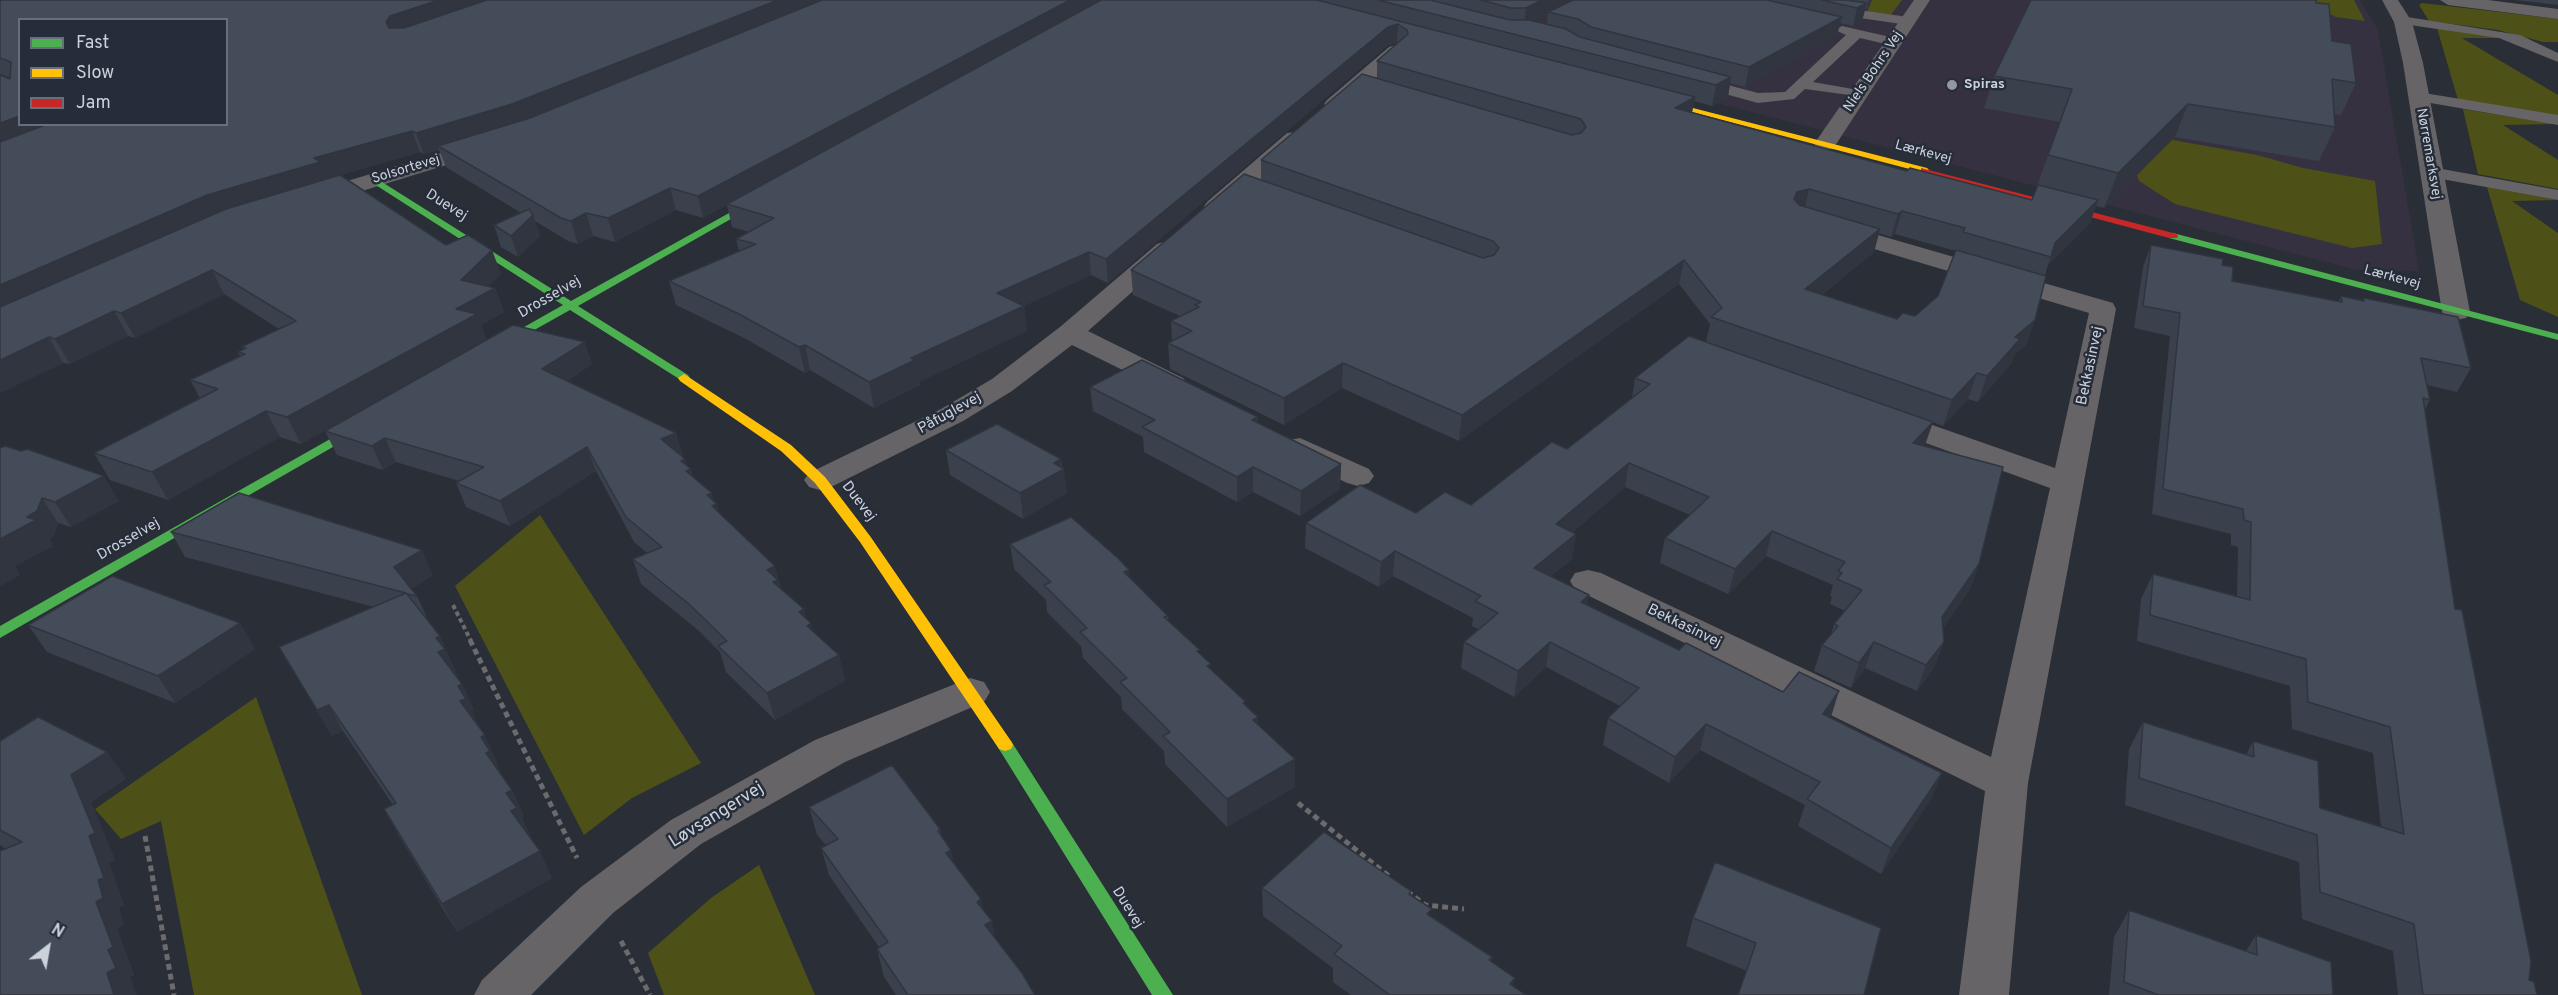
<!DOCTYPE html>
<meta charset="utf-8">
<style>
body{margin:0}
#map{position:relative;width:2558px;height:995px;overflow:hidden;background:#2a2e36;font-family:Overpass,sans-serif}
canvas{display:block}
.legend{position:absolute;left:18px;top:18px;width:210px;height:108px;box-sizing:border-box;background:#262d3a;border:2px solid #686f7a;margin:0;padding:8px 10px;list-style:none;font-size:18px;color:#ccd1da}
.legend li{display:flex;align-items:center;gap:12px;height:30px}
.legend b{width:30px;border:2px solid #686f7a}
.north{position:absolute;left:18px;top:917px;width:60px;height:60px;-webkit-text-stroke:4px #262d3a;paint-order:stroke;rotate:31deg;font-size:16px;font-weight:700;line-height:24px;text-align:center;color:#ccd1da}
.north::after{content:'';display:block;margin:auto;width:21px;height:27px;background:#ccd1da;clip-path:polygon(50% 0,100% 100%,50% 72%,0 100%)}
</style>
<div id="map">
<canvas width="2558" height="995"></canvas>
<ul class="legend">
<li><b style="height:8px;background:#4caf50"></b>Fast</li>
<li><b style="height:8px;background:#ffc107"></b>Slow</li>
<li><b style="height:8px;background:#c62828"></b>Jam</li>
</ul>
<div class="north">N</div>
</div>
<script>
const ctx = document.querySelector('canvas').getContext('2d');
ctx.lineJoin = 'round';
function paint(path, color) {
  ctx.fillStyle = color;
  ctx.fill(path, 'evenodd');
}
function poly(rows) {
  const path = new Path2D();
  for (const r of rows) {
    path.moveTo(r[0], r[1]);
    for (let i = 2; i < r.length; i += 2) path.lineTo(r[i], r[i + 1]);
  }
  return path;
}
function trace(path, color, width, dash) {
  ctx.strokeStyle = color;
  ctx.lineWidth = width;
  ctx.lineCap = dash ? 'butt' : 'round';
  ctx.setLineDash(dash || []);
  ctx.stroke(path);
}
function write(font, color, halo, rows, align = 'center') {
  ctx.font = font + ' Overpass,sans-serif';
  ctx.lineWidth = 5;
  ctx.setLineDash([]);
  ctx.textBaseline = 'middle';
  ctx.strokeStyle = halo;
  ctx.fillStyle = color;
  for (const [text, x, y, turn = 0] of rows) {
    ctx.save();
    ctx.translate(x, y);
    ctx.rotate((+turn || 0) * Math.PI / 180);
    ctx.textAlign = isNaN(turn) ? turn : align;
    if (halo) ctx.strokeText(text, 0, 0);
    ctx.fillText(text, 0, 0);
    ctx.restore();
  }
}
const industrial = poly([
 [1322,0,2360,0,2378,30,2419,271,2357,270]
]);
const green = poly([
 [1872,0,1902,0,1890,16,1867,12],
 [2275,0,2354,0,2365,21,2336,17,2321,10],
 [2422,3,2558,19,2558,42,2543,42,2498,30,2429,21,2419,5],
 [2437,28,2505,38,2462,38,2558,95,2558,116,2458,100],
 [2463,109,2555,124,2503,125,2558,160,2558,189,2478,174],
 [2144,135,2257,155,2303,168,2375,181,2382,244,2352,248,2175,204,2139,181,2137,175],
 [2487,187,2558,200,2512,201,2558,233,2558,317,2520,300],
 [540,515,701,763,632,798,584,835,455,586],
 [256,697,362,995,194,995,161,821,121,839,95,809],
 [759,865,815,995,664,995,648,953,711,898]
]);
const pathFar1 = poly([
 [453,605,471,641]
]);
const path = poly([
 [470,640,577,858],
 [1298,803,1390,877],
 [145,836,174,995],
 [1407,891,1425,905,1464,909],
 [621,941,650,995]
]);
const lane = poly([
 [1831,6,1908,17,1915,21,1908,25,1826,13,1826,7,1831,6],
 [2401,16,2520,35,2558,53,2558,62,2499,38,2396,23,2396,17,2401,16],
 [1842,26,1899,39,1901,42,1894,46,1860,38,1813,82,1864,91,1867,94,1864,97,1805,89,1794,99,1758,103,1689,84,1686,81,1694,76,1758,93,1785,92,1846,35,1835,30,1842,26],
 [2418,92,2558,115,2558,125,2413,100,2410,97,2418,92],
 [2431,167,2558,190,2558,200,2425,176,2422,172,2431,167]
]);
const street = poly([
 [1914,0,1930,0,1833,149,1817,149,1814,144,1914,0],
 [2382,0,2398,0,2412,22,2423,63,2470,312,2466,318,2456,320,2446,318,2442,312,2403,63,2394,22,2382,0],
 [2440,0,2488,0,2558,9,2558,19,2448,5,2440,0],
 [1396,45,1405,51,1403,55,1341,108,1327,108,1324,104,1327,100,1389,47,1396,45],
 [1295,132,1303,133,1306,138,1303,143,1224,211,1208,211,1204,206,1208,201,1287,133,1295,132],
 [487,139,495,140,498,145,495,150,320,204,312,206,304,204,300,199,304,194,487,139],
 [1833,222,2113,303,2116,309,2028,783,2009,995,1959,995,1985,791,1575,589,1570,581,1575,573,1588,570,1601,573,1991,757,2050,488,1876,425,1872,419,1876,413,1887,410,1898,413,2055,468,2089,313,1824,234,1821,229,1824,224,1833,222],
 [1166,241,1175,244,1179,249,1175,254,1088,331,1183,378,1188,384,1183,390,1173,393,1163,390,1072,345,1012,391,963,421,831,487,820,490,809,487,804,480,809,473,941,409,992,379,1060,327,1157,244,1166,241],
 [1300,438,1369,469,1374,476,1369,483,1358,486,1347,483,1289,454,1284,447,1289,440,1300,438],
 [970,678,984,682,990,692,984,702,845,762,701,844,613,913,531,995,474,995,482,980,581,887,671,820,815,740,970,678]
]);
const fast = poly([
 [374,177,571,301,765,193,773,195,578,306,688,375,690,378,684,382,570,310,495,352,487,352,485,350,487,348,563,305,371,182,371,178,374,177],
 [2173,233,2558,334,2558,340,2169,238,2169,234,2173,233],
 [369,417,375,421,373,424,0,638,0,626,369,417],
 [1005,739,1011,741,1173,995,1152,995,999,749,997,745,999,741,1005,739]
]);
const slow = poly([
 [1646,96,1927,168,1929,170,1921,172,1646,100,1646,96],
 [684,374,791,445,825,477,870,536,1011,741,1013,745,1011,749,1005,751,999,749,860,542,815,483,781,451,680,381,678,378,684,374]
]);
const jam = poly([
 [1921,168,2177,234,2178,236,2177,238,2169,238,1921,172,1921,168]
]);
const wall = poly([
 [0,0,1869,0,1867,9,1865,9,1862,21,1853,26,1840,23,1837,35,1745,87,1730,83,1728,97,1712,106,1694,101,1692,113,1907,171,2032,200,2060,122,1984,108,1994,76,2316,3,2332,41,2356,83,2341,115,2334,114,2335,127,2319,161,2175,137,2104,208,2096,206,2090,223,2048,265,2045,275,2035,320,2026,345,2014,355,2011,364,1978,402,1968,399,1943,426,1933,422,1924,446,1979,564,1970,589,1943,628,1944,642,1934,668,1917,691,1865,668,1851,688,1814,671,1822,645,1831,634,1834,624,1845,611,1830,604,1832,597,1830,596,1833,585,1766,556,1728,594,1660,563,1665,538,1690,515,1625,487,1573,532,1576,534,1572,559,1551,576,1587,605,1679,650,1830,718,1942,773,1931,799,1881,874,1798,826,1805,805,1700,750,1669,783,1603,745,1608,718,1620,706,1546,667,1514,697,1461,668,1464,642,1478,629,1472,626,1473,618,1393,576,1379,587,1305,548,1306,523,1416,513,1471,505,1567,449,1632,398,1635,378,1706,342,1710,324,1679,284,1459,441,1342,388,1284,425,1170,369,1168,343,1172,341,1171,321,1180,316,1133,295,1131,270,1261,180,1261,160,1377,78,1377,61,1397,43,1388,45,1108,283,1091,275,1024,306,1027,331,919,382,920,385,874,408,810,370,805,373,746,339,676,305,669,281,739,251,736,239,749,232,732,227,727,205,703,218,676,210,615,242,593,236,578,244,568,241,535,221,540,236,518,257,501,247,494,225,521,213,446,167,439,150,424,154,420,152,327,179,446,245,501,274,488,286,495,288,504,312,481,325,486,339,301,444,280,437,168,500,110,480,94,453,200,398,190,380,240,356,238,352,243,349,241,347,279,329,224,294,135,338,128,336,70,364,63,363,0,393,11,78,0,74],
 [1548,14,1547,24,1534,21],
 [20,20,226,124,20,124],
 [1879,233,1891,237,1895,234,1956,251,1938,296,1915,316,1897,319,1822,295,1874,252],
 [2515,0,2558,0,2558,5],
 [2151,245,2222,265,2232,281,2338,302,2341,296,2363,300,2364,298,2471,368,2457,392,2427,385,2430,400,2425,409,2455,609,2529,980,2537,995,2398,995,2393,951,2302,919,2299,862,2125,805,2129,749,2143,722,2246,755,2253,741,2320,808,2381,827,2373,753,2292,729,2290,686,2137,641,2141,599,2153,574,2237,596,2238,547,2231,545,2231,534,2152,514,2170,336,2134,328,2143,267],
 [592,364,567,381,676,433,683,457,693,477,714,502,720,514,781,589,804,609,806,619,811,623,813,632,839,655,845,681,775,720,726,672,720,652,698,630,641,584,633,559,647,553,634,542,596,471,510,526,466,507,456,483,459,481,396,462,383,470,337,455,325,431],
 [1090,387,1258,417,1258,423,1341,464,1340,489,1300,516,1253,492,1237,502,1144,452,1143,437,1093,411],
 [0,448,119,501,71,527,58,523,54,536,49,539,53,546,15,566,20,575,0,586],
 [946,450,1061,459,1067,493,1023,519,950,475],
 [171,532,433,575,411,589,417,596,429,622,428,622,440,636,457,675,456,676,462,684,474,710,472,711,478,725,497,762,496,762,502,776,512,790,524,816,522,818,530,835,529,835,552,878,457,932,399,836,384,809,393,805,343,731,332,736,279,647,374,607,185,557],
 [1010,544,1129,578,1168,616,1169,622,1200,654,1211,670,1245,705,1295,787,1227,827,1165,764,1164,751,1122,709,1121,697,1083,658,1081,646,1047,612,1046,600,1014,569],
 [240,623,255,649,175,703,47,652,28,625],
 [0,741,107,752,126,779,91,802,115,860,109,863,124,905,119,908,124,925,117,929,134,975,130,977,6,849,0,845],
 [809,807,940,829,942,837,954,864,983,909,995,938,1035,995,896,995,884,977,877,949,879,947,829,875,821,848,826,845,817,835],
 [1262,888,1411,891,1411,896,1431,916,1492,957,1491,961,1515,978,1513,987,1526,995,1351,995,1333,982,1333,968,1263,916],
 [2129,910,2246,951,2256,935,2333,995,2109,995,2114,937],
 [1693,918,1881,928,1747,971,1686,946]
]);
const shadedWall = poly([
 [439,0,497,0,393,41,386,22,390,16],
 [778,0,826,0,519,125,438,146,439,150,424,154,416,133],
 [1070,0,1104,0,727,204,727,205,703,218,698,196],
 [1542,0,1578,0,1548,12,1548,14,1524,26,1526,8],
 [1867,3,1862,21,1853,26,1857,8],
 [1842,17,1837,35,1745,87,1749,67],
 [1398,24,1397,43,1388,45,1108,283,1106,259,1388,27],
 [1731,77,1728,97,1712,106,1716,85],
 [1695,97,1691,117,1675,108],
 [2188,104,2175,137,2104,208,2118,173],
 [20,116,20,124,63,124,0,149,0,123],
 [412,131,420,152,327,179,0,316,0,285,207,195,314,158],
 [670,188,676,210,615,242,608,218],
 [1809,189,1804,212,1794,199,1797,192],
 [2098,200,2090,223,2048,265,2055,243],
 [1902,211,1895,234,1891,237,1898,214],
 [586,213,593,236,578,244,571,221],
 [533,215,540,236,518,257,511,236],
 [1880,229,1874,252,1799,314,1805,289],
 [492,250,501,274,476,298,495,288,504,312,481,325,486,339,301,444,287,417,456,309,461,280],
 [1089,252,1091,275,1024,306,1027,331,919,382,920,385,874,408,869,382,911,358,997,293],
 [1684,260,1679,284,1459,441,1462,415],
 [212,270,224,294,135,338,121,313],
 [114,311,128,336,70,364,55,339],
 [2035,320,2026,345,2014,355,2011,364,1978,402,1987,376,2015,337],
 [49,337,63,363,0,393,0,360],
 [585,342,592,364,550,392,542,369],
 [805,345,810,370,805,373,799,347],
 [1343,363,1342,388,1284,425,1284,398],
 [1977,373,1968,399,1943,426,1952,400],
 [266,411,280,437,168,500,152,472],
 [1258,417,1258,441,1252,420],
 [1933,422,1925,445,1905,467,1913,443],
 [676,433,683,457,668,463,661,439],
 [385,438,396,462,383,470,372,446],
 [587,447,596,471,510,526,500,501],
 [685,459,689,470,691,469,698,493,681,461],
 [1061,459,1062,470,1064,469,1067,493,1023,519,1020,493,1054,463],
 [1629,463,1625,487,1553,549,1556,524],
 [1341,464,1340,489,1300,516,1301,491],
 [1253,467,1253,492,1237,502,1237,477],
 [104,476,119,501,71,527,55,502],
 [712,493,715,505,717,504,724,529,707,495],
 [42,498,58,523,54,536,49,539,53,546,15,566,20,575,0,586,0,539,27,517],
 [1772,531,1766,556,1728,594,1735,569],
 [1576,534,1572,559,1531,593,1534,568],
 [422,550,433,575,406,592,394,567],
 [1395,551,1393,576,1379,587,1381,562],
 [1979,564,1970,589,1933,642,1942,617],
 [775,566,782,591,785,606,767,570],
 [1129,570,1131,596,1124,572],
 [1589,595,1584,620,1581,602],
 [804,609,808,625,811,623,818,649,799,612],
 [240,623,255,649,175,703,158,676],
 [440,636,457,675,451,678,438,652,436,638],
 [1550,642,1546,667,1514,697,1518,671],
 [1874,642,1865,668,1851,688,1859,663],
 [1944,642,1934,668,1917,691,1926,665],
 [839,655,845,681,775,720,767,693],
 [462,684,474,710,472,711,478,725,473,727,460,701,458,686],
 [1839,691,1831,717,1815,741,1823,714],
 [329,705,343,731,332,736,317,710],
 [1258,717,1259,744,1253,720],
 [1706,724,1700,750,1669,783,1675,757],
 [485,735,497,762,496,762,503,777,486,753,481,737],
 [107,752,126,779,91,802,115,860,109,863,124,905,119,908,124,925,117,929,134,975,130,977,137,995,114,995,107,973,108,950,96,902,98,880,89,836,71,775],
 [1295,759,1295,787,1227,827,1227,799],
 [1942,773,1931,799,1881,874,1891,848],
 [512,790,524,816,522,818,530,835,524,838,511,811,506,793],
 [951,850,957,877,946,853],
 [540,851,552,878,457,932,442,904],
 [981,899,986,924,992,921,997,948,990,953,977,902],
 [1515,978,1512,995,1510,984]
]);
const building = poly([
 [0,0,439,0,390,16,386,22,389,28,404,28,487,0,778,0,512,104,416,133,412,131,314,158,320,162,207,195,0,285,0,142,48,124,226,124,226,20,20,20,20,116,0,123,0,75,10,79,11,62,0,58,0,0],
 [822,0,1070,0,698,196,670,188,608,218,586,213,571,221,561,218,438,146,530,118,822,0],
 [1101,0,1317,0,1695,97,1675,108,1907,171,1910,168,2032,200,2038,185,2098,200,2055,243,2051,257,1963,232,1965,228,1902,211,1898,214,1809,189,1797,192,1794,199,1799,205,1880,229,1805,289,1897,319,1903,313,1915,316,1938,296,1956,250,2046,276,2035,320,2015,337,2020,339,1987,376,1977,373,1952,400,1711,317,1722,308,1684,260,1462,415,1343,363,1284,398,1168,343,1192,331,1171,321,1199,307,1195,305,1201,302,1131,270,1244,174,1483,258,1494,255,1499,248,1493,241,1261,160,1362,74,1572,135,1581,133,1586,127,1581,119,1377,61,1408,34,1407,30,1398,24,1388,27,1106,259,1089,252,997,293,1024,306,911,358,915,360,869,382,805,345,799,347,739,314,669,281,756,244,736,239,774,218,727,204,1101,0],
 [1378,0,1430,0,1510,20,1529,20,1566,29,1580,37,1731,77,1716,85,1378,0],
 [1481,0,1542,0,1526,8,1511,8,1481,0],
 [1573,0,1767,0,1842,17,1749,67,1591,27,1578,19,1548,12,1573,0],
 [1822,0,1846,0,1867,3,1857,8,1822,0],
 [2031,0,2316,0,2316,3,2329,4,2332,41,2351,44,2356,83,2332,79,2335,127,2188,104,2118,173,2048,155,2072,89,1994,76,2031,0],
 [340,175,446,245,468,235,492,250,461,280,495,288,456,309,477,314,287,417,266,411,152,472,94,453,218,389,190,380,245,354,238,352,246,348,241,347,296,321,212,270,121,313,114,311,55,339,49,337,0,360,0,307,226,209,340,175],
 [529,209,533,215,511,236,494,225,529,209],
 [2151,245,2223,259,2222,265,2233,267,2232,281,2342,302,2341,296,2364,301,2364,298,2458,317,2471,368,2421,358,2430,400,2423,398,2455,609,2462,610,2531,961,2529,980,2534,982,2537,995,2423,995,2414,924,2320,892,2317,835,2139,778,2143,722,2254,757,2253,741,2318,761,2320,808,2404,834,2390,727,2308,702,2306,659,2150,615,2153,574,2250,600,2251,522,2244,520,2243,509,2163,489,2180,313,2143,306,2151,245],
 [513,325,585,342,542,369,676,433,661,439,685,459,681,461,691,469,686,471,712,493,707,495,717,504,712,506,775,566,767,570,778,580,773,582,804,609,799,612,811,623,807,626,839,655,767,693,718,646,727,641,689,604,633,559,662,547,626,517,587,447,500,501,456,483,484,467,385,438,372,446,325,431,513,325],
 [1689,336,1933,422,1913,443,2003,467,1979,564,1942,617,1944,642,1926,665,1874,642,1859,663,1822,645,1838,626,1834,624,1862,590,1837,579,1842,573,1838,571,1845,562,1772,531,1735,569,1665,538,1709,497,1629,463,1556,524,1576,534,1534,568,1589,595,1581,602,1679,650,1686,643,1783,692,1799,672,1839,691,1823,714,1942,773,1891,848,1807,799,1820,782,1706,724,1675,757,1608,718,1639,688,1550,642,1518,671,1464,642,1498,613,1475,601,1481,596,1395,551,1381,562,1306,523,1360,485,1416,513,1445,492,1471,505,1552,442,1567,449,1650,384,1635,378,1689,336],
 [1142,360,1258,417,1252,420,1341,464,1301,491,1253,467,1237,477,1142,427,1155,420,1090,387,1142,360],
 [997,424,1061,459,1054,463,1064,469,1020,493,946,450,997,424],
 [5,446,21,451,27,449,104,476,55,502,42,498,37,511,27,517,36,520,0,539,0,448,5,446],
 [239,493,422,550,394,567,417,596,407,594,440,636,436,638,445,649,438,652,462,684,458,686,466,699,460,701,485,735,481,737,490,751,486,753,512,790,506,793,517,808,511,811,540,851,442,904,384,809,396,803,329,705,317,710,279,647,406,593,171,532,239,493],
 [1071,517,1118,558,1129,570,1124,572,1168,616,1164,617,1200,650,1197,651,1211,664,1207,666,1245,701,1243,703,1258,717,1253,720,1295,759,1227,799,1163,736,1170,732,1120,682,1127,678,1080,632,1087,628,1044,585,1051,582,1010,544,1071,517],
 [112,576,240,623,158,676,28,625,112,576],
 [38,717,107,752,71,775,95,833,89,836,104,878,98,880,103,898,96,902,113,947,108,950,116,968,107,973,114,995,0,995,0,851,22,842,0,830,0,741,38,717],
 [892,765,940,829,938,831,951,850,946,853,981,899,977,902,992,921,985,925,1022,973,1035,995,908,995,877,949,888,942,821,848,838,839,809,807,892,765],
 [1324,832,1411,891,1409,894,1432,909,1427,914,1492,957,1489,960,1515,978,1510,984,1526,995,1390,995,1334,954,1342,946,1262,888,1324,832],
 [1715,862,1881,928,1864,995,1738,995,1756,943,1693,918,1715,862],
 [2129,910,2257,955,2256,935,2331,962,2333,995,2159,995,2124,982,2129,910]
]);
const markers = [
 [1952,85,6,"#9398a1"]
];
const farStreetnames = [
 ["Niels Bohrs Vej",1874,72,-56],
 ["Lærkevej",1923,153,15],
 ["Nørremarksvej",2428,154,80],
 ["Solsortevej",406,170,-17],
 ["Lærkevej",2392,278,15]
];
const farPoinames = [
 ["Spiras",1964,85]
];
const streetNames = [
 ["Duevej",446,206,32],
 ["Drosselvej",550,298,-30],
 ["Bekkasinvej",2091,366,-78],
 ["Påfuglevej",950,414,-29],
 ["Duevej",858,502,53],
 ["Drosselvej",129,540,-30],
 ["Bekkasinvej",1684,627,26],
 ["Duevej",1127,908,58]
];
const nearStreetnames = [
 ["Løvsangervej",717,816,-32]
];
paint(industrial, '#363140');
paint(green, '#4e5117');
trace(pathFar1, '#6b6a6d', 4, [4.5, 3]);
trace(path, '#6b6a6d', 5, [6, 4]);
paint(lane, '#666466');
paint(street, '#666466');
paint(fast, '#4caf50');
paint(slow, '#ffc107');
paint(jam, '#c62828');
paint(wall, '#3a414d');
paint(shadedWall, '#30353f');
paint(building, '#444c5a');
trace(building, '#30353f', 1.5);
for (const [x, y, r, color] of markers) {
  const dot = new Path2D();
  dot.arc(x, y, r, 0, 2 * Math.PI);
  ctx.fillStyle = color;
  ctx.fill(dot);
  trace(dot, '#262d3a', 2);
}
write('14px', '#ccd1da', '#262d3a', farStreetnames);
write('bold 14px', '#ccd1da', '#262d3a', farPoinames, 'left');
write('15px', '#ccd1da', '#262d3a', streetNames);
write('18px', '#ccd1da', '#262d3a', nearStreetnames);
</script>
